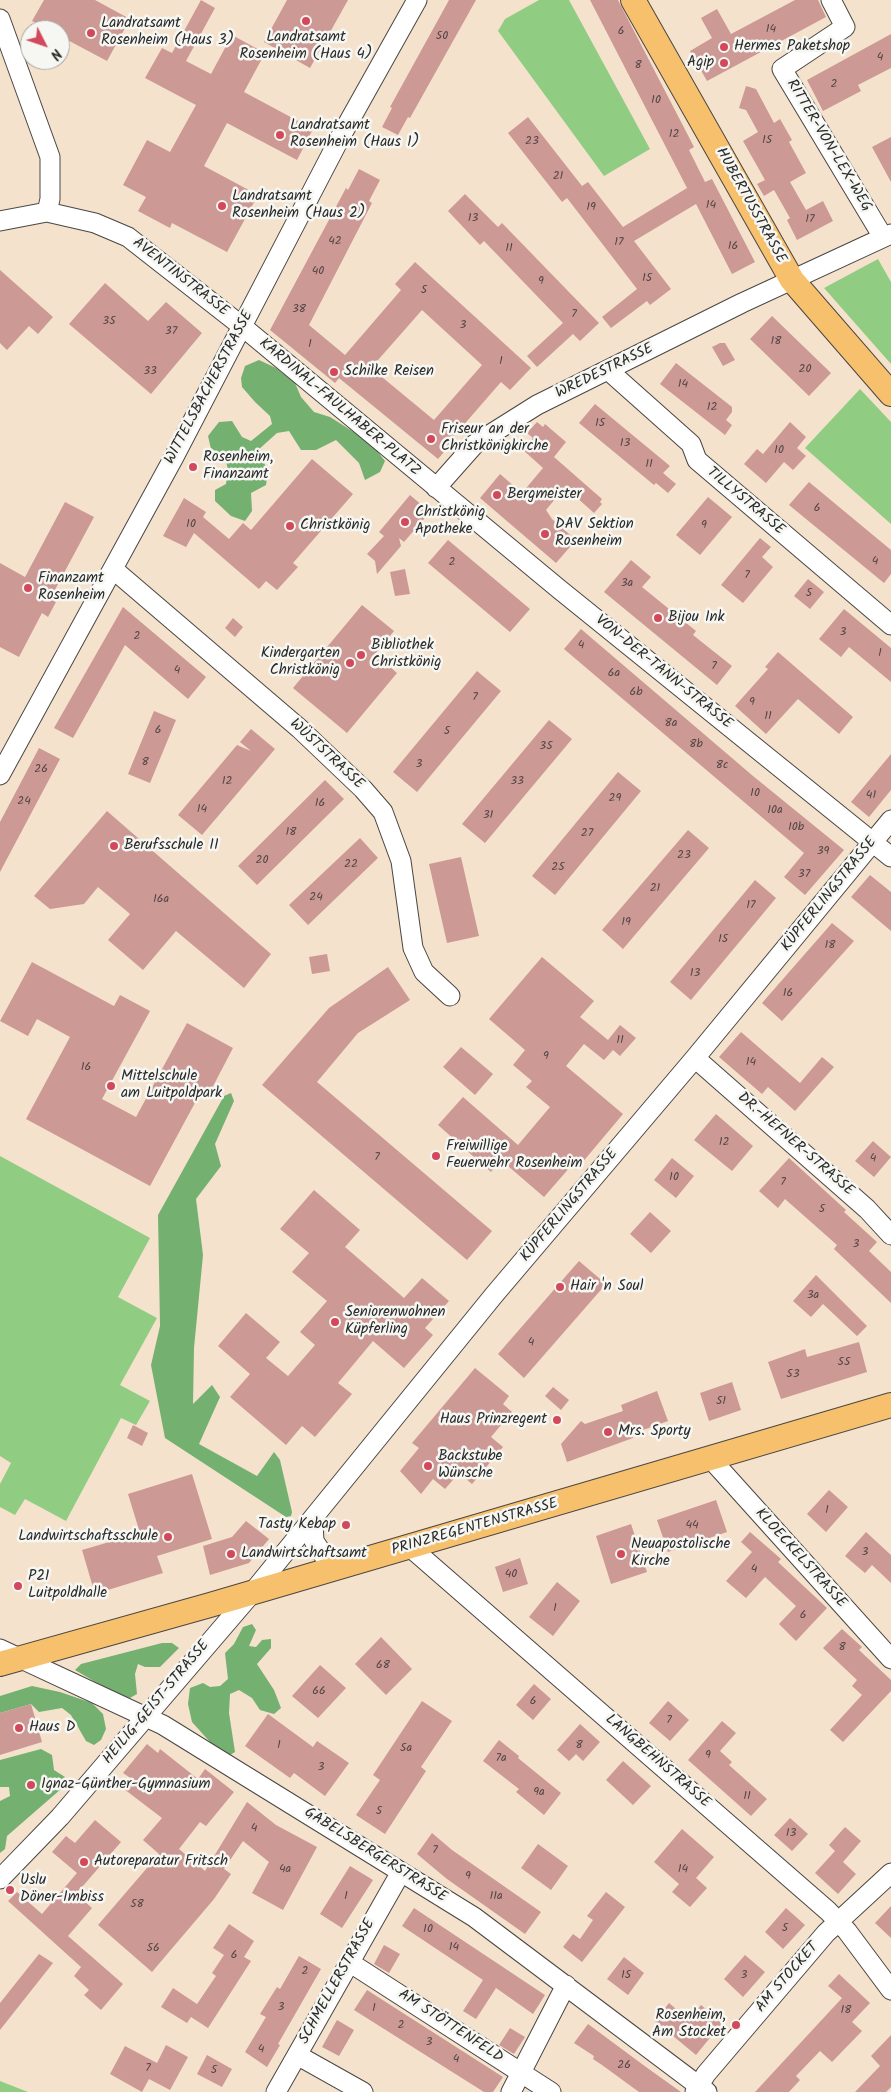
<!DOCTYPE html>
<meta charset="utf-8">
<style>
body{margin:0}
#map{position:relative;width:891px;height:2092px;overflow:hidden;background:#f5e2cc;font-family:Kalam,sans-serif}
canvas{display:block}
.north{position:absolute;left:20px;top:20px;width:50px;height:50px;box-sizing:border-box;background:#f6f6f2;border:1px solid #a5a5a2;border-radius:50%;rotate:131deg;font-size:14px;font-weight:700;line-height:20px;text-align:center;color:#2b2b2b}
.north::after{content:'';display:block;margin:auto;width:18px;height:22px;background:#d1495b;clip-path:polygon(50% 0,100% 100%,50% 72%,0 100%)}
</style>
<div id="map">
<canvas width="891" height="2092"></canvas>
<div class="north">N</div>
</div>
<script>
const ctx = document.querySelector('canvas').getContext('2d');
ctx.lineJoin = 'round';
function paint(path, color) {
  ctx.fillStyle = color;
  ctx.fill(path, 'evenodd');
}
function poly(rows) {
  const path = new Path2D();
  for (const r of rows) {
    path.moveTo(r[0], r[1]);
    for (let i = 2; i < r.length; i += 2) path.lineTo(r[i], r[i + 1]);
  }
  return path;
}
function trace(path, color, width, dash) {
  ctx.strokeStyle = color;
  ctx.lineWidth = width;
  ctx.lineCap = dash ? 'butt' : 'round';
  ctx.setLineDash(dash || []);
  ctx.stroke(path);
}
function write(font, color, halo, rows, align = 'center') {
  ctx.font = font + ' Kalam,sans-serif';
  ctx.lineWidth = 5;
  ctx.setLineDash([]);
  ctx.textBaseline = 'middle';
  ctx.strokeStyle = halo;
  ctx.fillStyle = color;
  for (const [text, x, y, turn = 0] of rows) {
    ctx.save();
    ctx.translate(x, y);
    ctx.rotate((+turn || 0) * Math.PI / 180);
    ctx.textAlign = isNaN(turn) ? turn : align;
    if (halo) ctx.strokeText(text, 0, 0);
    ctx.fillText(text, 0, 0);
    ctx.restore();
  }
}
const green = poly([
 [539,0,569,0,650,149,604,176,498,31,505,19],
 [878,259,891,282,891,364,824,288],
 [860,389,891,422,891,524,805,448],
 [0,1156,150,1238,118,1297,157,1318,120,1385,150,1401,136,1425,121,1418,66,1521,25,1499,15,1515,0,1507,0,1484,11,1463,0,1456],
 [0,2081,28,2092,0,2092]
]);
const forest = poly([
 [259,360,276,368,295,383,301,397,314,412,330,417,371,443,385,461,380,472,365,480,359,463,336,440,316,450,301,450,289,431,277,433,257,451,268,470,266,485,251,493,252,511,245,521,231,516,215,501,215,490,226,484,228,471,225,455,211,449,208,436,219,422,232,421,242,437,251,441,272,424,270,416,255,402,242,387,241,378,245,366],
 [231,1093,234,1101,215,1144,221,1166,196,1199,203,1255,194,1348,193,1404,212,1385,220,1397,199,1444,257,1476,274,1452,280,1460,292,1512,291,1516,286,1517,165,1438,151,1365,160,1326,158,1215,224,1096],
 [252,1624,256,1630,249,1646,256,1647,262,1640,271,1639,271,1648,257,1664,274,1690,281,1708,274,1714,260,1710,252,1698,239,1690,230,1694,229,1713,235,1752,230,1755,219,1752,192,1722,188,1704,190,1688,203,1683,210,1687,220,1686,228,1679,225,1653,234,1644,243,1627],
 [162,1643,172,1643,179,1648,160,1667,145,1667,138,1664,135,1674,137,1694,130,1698,121,1697,75,1670,81,1664],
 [32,1686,60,1692,92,1703,103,1714,106,1729,101,1740,94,1745,86,1741,71,1715,62,1708,39,1712,31,1704,0,1713,0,1696],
 [41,1749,52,1755,54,1770,65,1777,61,1789,7,1836,5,1849,0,1853,0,1801,10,1796,9,1787,0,1787,0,1760]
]);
const building = poly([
 [44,0,95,0,130,19,107,61,60,36,60,30,50,30,32,21],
 [201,0,215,8,186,61,211,74,232,35,265,53,244,92,313,129,297,160,227,123,204,166,258,195,227,252,172,223,170,228,138,211,146,197,123,185,147,140,170,152,196,105,145,78,162,48,172,53],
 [287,0,348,0,310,68,264,42],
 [449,0,476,0,410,118,408,117,398,135,382,127,392,108,390,107],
 [590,0,618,0,694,147,689,150,705,182,712,179,755,262,732,274,696,204,634,241,671,289,650,305,647,301,611,328,602,317,637,289,567,198,562,202,508,133,528,117,582,186,588,182,623,227,687,188],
 [795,0,818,0,826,17,707,81,690,51,712,38,701,18,717,9,731,34],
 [891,34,891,68,858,85,861,91,823,111,807,80],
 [746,86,756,89,774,123,780,119,792,140,789,142,806,173,790,182,806,210,823,201,833,221,797,240,787,220,790,218,774,190,764,196,757,184,765,180,743,141,758,132,746,110,739,108],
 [891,137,891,182,872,147],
 [359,169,380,180,369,201,372,203,309,325,345,355,401,290,395,284,415,262,531,368,510,390,501,382,454,436,456,438,438,459,339,378,335,383,270,330,346,188,348,190],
 [422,310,482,365,434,420,371,368],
 [465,194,498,227,502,223,599,323,580,341,573,334,537,367,527,356,563,323,484,241,480,245,448,211],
 [0,270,53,317,38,334,29,326,7,350,0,343],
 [105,283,148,321,166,302,202,333,151,394,69,324],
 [772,316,831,373,809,396,750,339],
 [720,343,725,343,735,360,723,366,712,347],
 [676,363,732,407,732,412,726,420,732,425,725,435,660,384],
 [595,404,670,466,663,473,676,484,668,493,656,483,654,485,579,423],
 [537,422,543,427,545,424,566,442,554,457,602,499,600,502,602,504,594,513,565,487,546,510,552,519,576,540,556,563,480,498,500,474,522,493,543,468,522,449,533,438,527,433],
 [790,422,806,437,797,448,806,456,793,470,784,462,766,483,744,464,757,449,763,454],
 [312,459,353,494,293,563,298,567,277,590,266,581,259,589,194,533,186,547,163,536,184,498,206,512,203,517,229,539,243,523,251,530],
 [809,482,891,550,891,574,884,583,789,505],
 [410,495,430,512,404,542,399,538,401,546,377,574,375,561,367,554,384,536,379,532],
 [708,497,732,517,700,555,676,535],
 [65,502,94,517,50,599,56,602,48,617,42,613,19,657,0,647,0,563,25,577],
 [760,538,771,547,762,557,773,567,743,603,721,585],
 [448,540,530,609,510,632,428,563],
 [631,560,651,577,642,587,696,631,693,635,732,666,717,685,604,592],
 [405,569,410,594,395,596,390,572],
 [808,579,824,592,810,609,794,596],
 [362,605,394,631,375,654,397,673,347,733,293,688],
 [123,607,206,677,188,699,125,645,73,738,54,728],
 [844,609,891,648,891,682,849,647,841,657,819,639],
 [233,618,243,627,235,637,225,628],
 [581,629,753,776,844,850,805,895,784,877,804,853,564,649],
 [778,652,853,717,839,734,798,699,766,734,735,706,768,669,765,667],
 [477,671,501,691,417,792,393,772],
 [154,711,176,720,150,783,128,774],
 [549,720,572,739,485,843,462,824],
 [251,729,275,749,202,835,178,815,237,745,251,751,240,742],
 [39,748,60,759,0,872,0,822],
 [891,754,891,790,869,817,851,802],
 [618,772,641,791,555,895,532,876],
 [325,780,344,799,257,885,238,866],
 [107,811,271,954,244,988,176,931,143,970,108,940,130,914,98,887,84,904,50,909,34,896],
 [688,830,709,848,623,949,602,930],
 [360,838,378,858,308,925,289,905],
 [461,857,479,936,447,943,429,864],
 [870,875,891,892,891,931,851,897],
 [755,880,776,898,691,1000,670,982],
 [832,923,854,941,782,1021,762,1003],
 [327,954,330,971,312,974,309,957],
 [542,957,594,1001,580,1017,608,1040,620,1025,636,1038,620,1056,613,1050,604,1060,584,1044,566,1066,623,1114,576,1170,571,1166,544,1197,501,1160,491,1172,438,1125,463,1097,518,1145,550,1107,526,1087,532,1081,513,1065,525,1050,489,1019],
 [32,962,114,1006,120,995,150,1011,102,1099,136,1117,187,1023,233,1048,210,1092,203,1088,150,1186,26,1119,70,1037,37,1019,28,1036,0,1021],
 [388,967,410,1000,358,1033,317,1082,492,1231,467,1260,262,1085,329,1008],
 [741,1032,800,1083,822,1057,834,1067,795,1111,768,1087,762,1094,719,1057],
 [461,1047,493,1074,475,1095,443,1067],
 [716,1114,753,1146,732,1171,694,1140],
 [873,1141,891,1157,874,1177,855,1161],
 [672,1158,694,1176,676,1198,654,1180],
 [789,1158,846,1210,844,1212,877,1242,869,1251,891,1272,891,1303,834,1249,837,1245,785,1199,778,1208,759,1191],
 [314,1190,360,1230,345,1247,404,1298,422,1278,449,1301,425,1328,433,1335,404,1368,373,1341,338,1383,352,1394,315,1437,302,1426,286,1445,230,1397,250,1374,218,1346,246,1313,280,1342,266,1358,288,1376,315,1345,300,1332,327,1301,292,1272,309,1253,280,1229],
 [650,1212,671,1231,651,1253,630,1234],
 [579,1261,606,1284,524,1378,498,1354],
 [816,1275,867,1326,857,1336,823,1304,811,1317,793,1301],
 [859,1342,867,1372,781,1399,768,1362,805,1349,807,1357],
 [475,1368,509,1396,503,1404,512,1412,491,1437,503,1447,472,1484,459,1473,445,1489,433,1479,421,1494,400,1471,419,1448,412,1443],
 [732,1382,741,1410,709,1421,700,1393],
 [553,1387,569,1400,561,1410,545,1396],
 [657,1391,668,1421,632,1434,633,1438,567,1462,561,1444,581,1421,585,1424,623,1411,621,1405],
 [133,1425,148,1433,142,1446,127,1438],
 [192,1474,212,1539,157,1556,163,1573,95,1594,82,1550,140,1533,128,1494],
 [829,1490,848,1507,826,1532,807,1514],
 [716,1500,727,1532,668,1552,657,1520],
 [246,1521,269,1539,249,1563,210,1575,203,1546,232,1537],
 [631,1524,647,1572,611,1584,596,1536],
 [750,1532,781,1559,778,1562,827,1608,796,1641,779,1624,796,1606,765,1577,746,1598,726,1581,752,1552,741,1542],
 [866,1532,891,1555,891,1583,872,1565,865,1573,845,1556],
 [520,1558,528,1584,503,1592,495,1567],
 [557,1582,580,1601,553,1636,529,1617],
 [842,1629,862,1647,859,1650,891,1680,891,1691,843,1742,830,1730,862,1695,852,1686,857,1680,823,1648],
 [381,1637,412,1669,386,1695,355,1664],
 [320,1665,346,1688,318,1718,292,1696],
 [534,1684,551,1699,533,1720,516,1705],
 [422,1701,452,1721,421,1767,426,1771,385,1834,356,1815,380,1780,373,1775],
 [668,1701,689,1720,670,1741,649,1723],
 [31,1704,42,1742,0,1755,0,1713],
 [268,1714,313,1747,317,1741,349,1763,325,1796,294,1773,290,1778,245,1746],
 [722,1721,736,1733,720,1751,732,1762,729,1765,767,1799,751,1816,688,1760],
 [580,1724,600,1742,583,1761,576,1754,569,1761,557,1750],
 [499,1740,519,1756,518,1758,561,1793,544,1815,516,1792,519,1789,483,1761],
 [147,1744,158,1753,160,1749,198,1779,205,1769,234,1792,206,1826,200,1822,179,1849,205,1871,247,1802,276,1825,317,1847,283,1910,252,1893,269,1862,243,1841,224,1869,231,1874,214,1899,152,1972,98,1925,159,1854,143,1840,162,1818,124,1789,132,1779,123,1773],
 [623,1761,651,1786,633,1805,606,1780],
 [790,1818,808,1834,792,1851,774,1835],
 [95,1820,121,1842,76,1894,92,1908,68,1936,123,1984,101,2010,84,1995,89,1990,74,1976,81,1967,8,1901,17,1892,42,1914,77,1873,52,1852,66,1836,75,1843],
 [845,1827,861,1841,843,1862,856,1874,838,1894,815,1873,835,1851,829,1845],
 [682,1829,714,1857,696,1878,707,1888,690,1907,672,1892,679,1884,654,1862],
 [432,1833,452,1850,541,1912,525,1934,447,1879,417,1854],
 [538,1844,568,1866,551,1890,521,1868],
 [350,1866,373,1880,342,1928,320,1914],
 [606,1892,625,1907,582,1962,563,1947,573,1934,580,1939,593,1920,587,1916],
 [891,1906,891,1938,875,1923],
 [414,1908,545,1995,533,2014,496,1988,476,2019,463,2011,483,1980,402,1926],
 [786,1908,805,1925,783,1949,765,1932],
 [229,1924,254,1941,244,1957,251,1961,208,2028,191,2017,187,2023,161,2007,173,1988,197,2004,216,1976,212,1973,224,1955,213,1948],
 [384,1945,400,1954,389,1973,374,1964],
 [39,1954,53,1963,0,2030,0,2003],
 [745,1955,765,1972,743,1997,724,1979],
 [299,1956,321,1969,278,2044,280,2045,267,2067,245,2052,266,2017,260,2014,277,1987,280,1989],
 [624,1957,644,1973,628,1995,607,1979],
 [839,1974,870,2003,852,2022,862,2031,832,2062,820,2051,796,2076,800,2080,789,2092,755,2092,842,1998,828,1986],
 [367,1990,503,2077,493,2092,484,2092,354,2010],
 [669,2003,689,2020,701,2005,722,2023,696,2055,655,2021],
 [337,2020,354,2030,339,2056,322,2047],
 [588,2024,646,2067,681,2092,639,2092,602,2065,593,2059,594,2056,574,2043],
 [510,2028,525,2037,514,2054,499,2045],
 [891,2035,891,2087,886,2092,855,2092,880,2066,871,2056],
 [166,2045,188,2057,170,2090,149,2079,142,2092,110,2074,125,2046,157,2063],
 [207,2055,232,2069,222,2087,197,2074]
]);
const minor = poly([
 [831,0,845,27,782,69,883,237],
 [0,19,50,157,50,199,47,212],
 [0,221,47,212,95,223,128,237,243,327,559,589,891,857],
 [609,371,691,444,697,460,891,625],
 [436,488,475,444,537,405,742,303,891,234],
 [113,569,300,729,363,789,383,812,401,861,413,948,424,972,450,996],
 [0,775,174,457,342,134,417,0],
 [695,1058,867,1209,891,1235],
 [710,1458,891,1659],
 [316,1515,313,1523,314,1541,326,1559,341,1567],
 [410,1547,828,1911,847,1931,891,1990],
 [0,1649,163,1725,474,1917,707,2092],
 [0,1879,60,1817,252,1593,494,1295,695,1058,891,820],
 [349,1962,551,2092],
 [297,2055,363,2092],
 [276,2092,401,1872],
 [511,2092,566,1985],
 [695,2092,706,2074,826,1933,891,1873]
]);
const major = poly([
 [633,0,792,280,891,394],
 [0,1664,210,1605,891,1405]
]);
const markers = [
 [306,21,5,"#d1495b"],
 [91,33,5,"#d1495b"],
 [724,47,5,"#d1495b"],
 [724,63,5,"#d1495b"],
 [280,135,5,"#d1495b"],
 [222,206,5,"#d1495b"],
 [334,372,5,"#d1495b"],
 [431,439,5,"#d1495b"],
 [193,467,5,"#d1495b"],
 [497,495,5,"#d1495b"],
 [405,522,5,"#d1495b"],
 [290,526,5,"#d1495b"],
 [545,534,5,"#d1495b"],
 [28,588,5,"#d1495b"],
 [658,618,5,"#d1495b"],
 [361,655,5,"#d1495b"],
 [350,663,5,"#d1495b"],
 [114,846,5,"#d1495b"],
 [111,1086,5,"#d1495b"],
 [436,1156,5,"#d1495b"],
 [560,1287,5,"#d1495b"],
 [335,1322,5,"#d1495b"],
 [557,1420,5,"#d1495b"],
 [608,1432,5,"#d1495b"],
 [428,1466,5,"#d1495b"],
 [346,1525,5,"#d1495b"],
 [168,1537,5,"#d1495b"],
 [231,1554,5,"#d1495b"],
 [621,1554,5,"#d1495b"],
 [18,1586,5,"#d1495b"],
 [19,1728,5,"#d1495b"],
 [31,1785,5,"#d1495b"],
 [84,1862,5,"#d1495b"],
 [10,1890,5,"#d1495b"],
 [736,2025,5,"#d1495b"]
];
const numberNames = [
 ["14",771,30],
 ["6",621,32],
 ["50",442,37],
 ["4",880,58],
 ["8",638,66],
 ["2",834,85],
 ["10",656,101],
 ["12",674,135],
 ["15",767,141],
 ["23",532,142],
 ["21",558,177],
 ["14",711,206],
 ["19",591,208],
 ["13",473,219],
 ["17",810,220],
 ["42",335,242],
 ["17",619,243],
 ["16",733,247],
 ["11",509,249],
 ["40",318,272],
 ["15",647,279],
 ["9",541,282],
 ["5",424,291],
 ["38",299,310],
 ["7",574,315],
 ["35",109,322],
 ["3",463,326],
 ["37",171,332],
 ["18",776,342],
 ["1",310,345],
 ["1",501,362],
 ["20",805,370],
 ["33",150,372],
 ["14",683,385],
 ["12",712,408],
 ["15",600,424],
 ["13",625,444],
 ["10",779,451],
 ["11",649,465],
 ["6",817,509],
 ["10",191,525],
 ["9",704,526],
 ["4",875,562],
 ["2",452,563],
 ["7",747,576],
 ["3a",627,584],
 ["5",809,594],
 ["3",843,633],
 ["2",137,637],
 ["4",581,646],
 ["1",880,654],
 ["7",714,667],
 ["4",177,671],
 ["6a",614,674],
 ["6b",636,693],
 ["7",475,698],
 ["9",752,703],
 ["11",768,717],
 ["8a",671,724],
 ["6",158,731],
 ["5",447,732],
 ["8b",696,745],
 ["35",546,747],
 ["8",145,763],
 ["3",419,765],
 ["8c",722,766],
 ["26",41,770],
 ["12",227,782],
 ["33",517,782],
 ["10",755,794],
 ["41",871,796],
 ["29",615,799],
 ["24",24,802],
 ["16",320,804],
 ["14",202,810],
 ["10a",775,811],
 ["31",488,816],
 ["10b",796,828],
 ["18",291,833],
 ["27",587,834],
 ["39",823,852],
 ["23",684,856],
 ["20",262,861],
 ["22",351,865],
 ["25",558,868],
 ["37",804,875],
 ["21",655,889],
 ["24",316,898],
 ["16a",161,900],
 ["17",751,906],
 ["19",626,923],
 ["15",723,940],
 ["18",830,946],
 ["13",695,974],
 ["16",788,994],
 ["11",620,1041],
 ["9",546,1057],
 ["14",751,1063],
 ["16",86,1068],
 ["12",724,1143],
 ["7",377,1158],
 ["4",873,1159],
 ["10",674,1178],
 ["7",783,1183],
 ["5",822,1210],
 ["3",856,1245],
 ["3a",813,1296],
 ["4",531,1343],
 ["55",844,1363],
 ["53",793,1375],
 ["51",721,1402],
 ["1",827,1511],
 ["44",692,1526],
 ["3",865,1553],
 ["4",754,1570],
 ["40",511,1575],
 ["1",555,1609],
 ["6",803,1616],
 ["8",842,1648],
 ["68",383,1666],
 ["66",319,1692],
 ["6",533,1702],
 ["7",669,1721],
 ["1",279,1746],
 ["8",579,1746],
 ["5a",406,1749],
 ["9",708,1756],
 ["7a",501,1759],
 ["3",321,1768],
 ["9a",539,1793],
 ["11",747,1797],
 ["5",379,1812],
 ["4",254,1829],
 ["13",791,1834],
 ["7",435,1851],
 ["4a",285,1870],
 ["14",683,1870],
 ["9",468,1877],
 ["1",346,1897],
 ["11a",496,1897],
 ["58",137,1905],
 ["5",785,1929],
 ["10",428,1930],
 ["14",454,1948],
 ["56",153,1949],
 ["6",234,1956],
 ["2",305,1972],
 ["15",626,1976],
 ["3",744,1976],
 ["3",281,2008],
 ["1",374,2009],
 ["18",846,2011],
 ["2",401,2026],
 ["3",429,2043],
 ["4",261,2050],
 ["4",456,2060],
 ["26",624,2066],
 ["7",148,2069],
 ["5",214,2071]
];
const poiNames = [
 ["Landratsamt",101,24],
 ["Rosenheim (Haus 3)",101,41],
 ["Landratsamt",306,38,"center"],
 ["Rosenheim (Haus 4)",306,55,"center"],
 ["Hermes Paketshop",734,47],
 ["Agip",714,63,"right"],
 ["Landratsamt",290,126],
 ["Rosenheim (Haus 1)",290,143],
 ["Landratsamt",232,197],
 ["Rosenheim (Haus 2)",232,214],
 ["Schilke Reisen",344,372],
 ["Friseur an der",441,430],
 ["Christkönigkirche",441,447],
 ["Rosenheim,",203,458],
 ["Finanzamt",203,475],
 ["Bergmeister",507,495],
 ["Christkönig",415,513],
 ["Apotheke",415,530],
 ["DAV Sektion",555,525],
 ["Rosenheim",555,542],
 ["Christkönig",300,526],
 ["Finanzamt",38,579],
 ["Rosenheim",38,596],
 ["Bijou Ink",668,618],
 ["Bibliothek",371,646],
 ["Christkönig",371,663],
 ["Kindergarten",340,654,"right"],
 ["Christkönig",340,671,"right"],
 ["Berufsschule II",124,846],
 ["Mittelschule",121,1077],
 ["am Luitpoldpark",121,1094],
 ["Freiwillige",446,1147],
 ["Feuerwehr Rosenheim",446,1164],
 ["Hair 'n Soul",570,1287],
 ["Seniorenwohnen",345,1313],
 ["Küpferling",345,1330],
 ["Haus Prinzregent",547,1420,"right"],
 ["Mrs. Sporty",618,1432],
 ["Backstube",438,1457],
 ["Wünsche",438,1474],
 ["Tasty Kebap",336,1525,"right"],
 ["Landwirtschaftsschule",158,1537,"right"],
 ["Neuapostolische",631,1545],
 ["Kirche",631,1562],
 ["Landwirtschaftsamt",241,1554],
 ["P21",28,1577],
 ["Luitpoldhalle",28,1594],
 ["Haus D",29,1728],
 ["Ignaz-Günther-Gymnasium",41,1785],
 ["Autoreparatur Fritsch",94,1862],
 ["Uslu",20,1881],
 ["Döner-Imbiss",20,1898],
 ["Rosenheim,",726,2016,"right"],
 ["Am Stocket",726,2033,"right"]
];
const streetNames = [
 ["RITTER-VON-LEX-WEG",828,146,59],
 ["HUBERTUSSTRASSE",750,206,61],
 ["AVENTINSTRASSE",180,278,38],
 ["WREDESTRASSE",605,372,-26],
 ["WITTELSBACHERSTRASSE",210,388,-62],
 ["KARDINAL-FAULHABER-PLATZ",339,408,40],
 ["TILLYSTRASSE",745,502,40],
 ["VON-DER-TANN-STRASSE",663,673,39],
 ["WÜSTSTRASSE",326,755,43],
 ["KÜPFERLINGSTRASSE",830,895,-51],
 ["DR.-HEFNER-STRASSE",795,1145,41],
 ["KÜPFERLINGSTRASSE",570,1206,-50],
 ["PRINZREGENTENSTRASSE",475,1528,-16],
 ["KLOECKELSTRASSE",800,1559,48],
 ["HEILIG-GEIST-STRASSE",157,1703,-50],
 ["LANGBEHNSTRASSE",657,1762,41],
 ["GABELSBERGERSTRASSE",375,1856,32],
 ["AM STOCKET",788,1978,-49],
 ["SCHMELLERSTRASSE",338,1982,-61],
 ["AM STÖTTENFELD",450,2027,33]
];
paint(green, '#90cd82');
paint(forest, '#74b070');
paint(building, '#cc9995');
trace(minor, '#494643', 21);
trace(major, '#494643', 26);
trace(minor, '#fff', 19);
trace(major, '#f7c06c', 24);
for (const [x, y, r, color] of markers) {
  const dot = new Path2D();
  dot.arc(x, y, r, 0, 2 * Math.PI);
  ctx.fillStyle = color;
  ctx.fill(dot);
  trace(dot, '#f6f6f2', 2);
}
write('12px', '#534646', null, numberNames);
write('15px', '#2b2b2b', '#f6f6f2', poiNames, 'left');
write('15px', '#2b2b2b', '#f6f6f2', streetNames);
</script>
